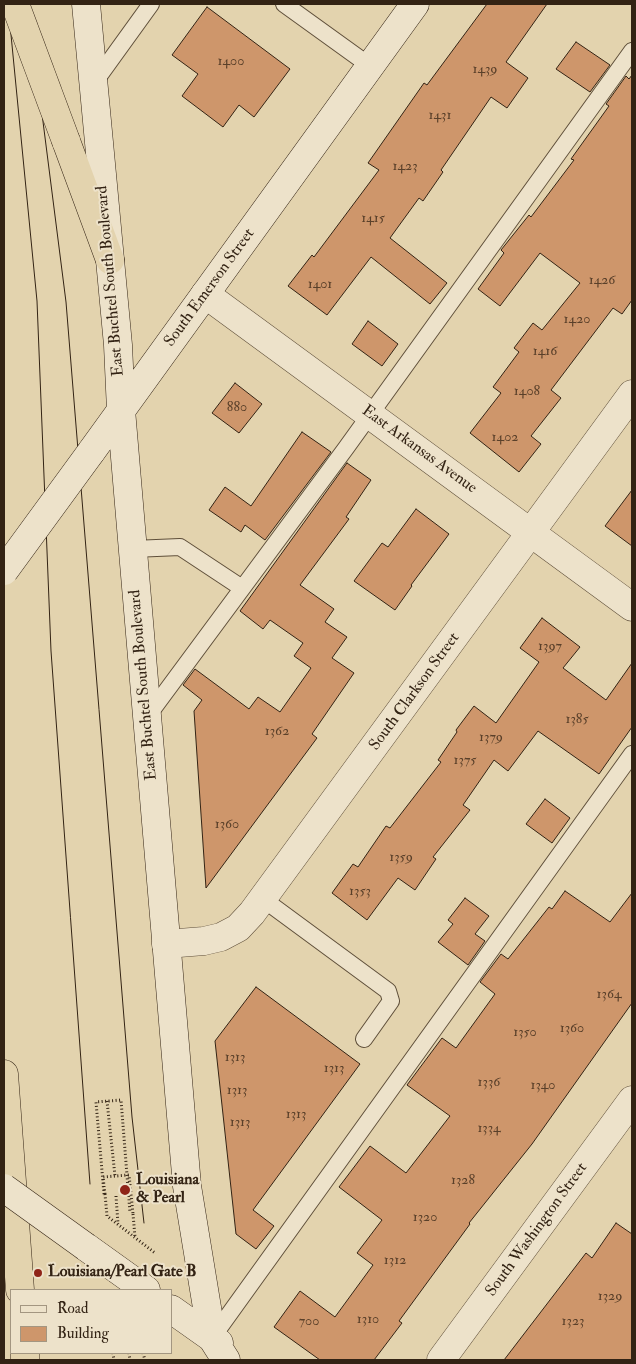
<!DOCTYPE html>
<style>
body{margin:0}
#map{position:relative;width:636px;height:1364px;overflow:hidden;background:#e3d3ae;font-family:"IM FELL Double Pica",serif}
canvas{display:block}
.frame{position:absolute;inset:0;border:5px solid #332314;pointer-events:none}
.legend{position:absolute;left:10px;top:1289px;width:162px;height:65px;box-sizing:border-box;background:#ede2ca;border:1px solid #a39681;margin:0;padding:6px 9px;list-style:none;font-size:15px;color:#332314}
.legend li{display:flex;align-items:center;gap:10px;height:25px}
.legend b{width:25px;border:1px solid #a39681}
</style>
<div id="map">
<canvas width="636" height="1364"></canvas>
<div class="frame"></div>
<ul class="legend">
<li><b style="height:6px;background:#ede2ca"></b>Road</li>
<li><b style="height:14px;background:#ce966b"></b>Building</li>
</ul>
</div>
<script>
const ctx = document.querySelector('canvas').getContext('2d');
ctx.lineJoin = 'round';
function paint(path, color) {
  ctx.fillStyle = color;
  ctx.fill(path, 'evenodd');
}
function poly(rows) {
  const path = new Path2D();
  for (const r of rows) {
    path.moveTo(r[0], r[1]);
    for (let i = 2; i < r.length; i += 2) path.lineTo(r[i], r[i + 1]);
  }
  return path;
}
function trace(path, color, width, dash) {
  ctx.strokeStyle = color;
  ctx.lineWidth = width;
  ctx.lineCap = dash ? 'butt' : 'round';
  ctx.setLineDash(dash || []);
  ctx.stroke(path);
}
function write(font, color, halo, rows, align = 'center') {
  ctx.font = font + ' "IM FELL Double Pica",serif';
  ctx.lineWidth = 4;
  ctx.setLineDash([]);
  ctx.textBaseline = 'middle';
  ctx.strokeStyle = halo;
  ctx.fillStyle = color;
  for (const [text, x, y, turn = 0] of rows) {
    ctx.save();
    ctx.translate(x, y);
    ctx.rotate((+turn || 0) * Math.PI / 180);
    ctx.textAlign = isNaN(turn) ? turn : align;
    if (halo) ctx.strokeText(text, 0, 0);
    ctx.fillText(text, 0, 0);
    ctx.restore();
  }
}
const building = poly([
 [487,4,547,4,506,62,528,78,507,108,491,97,441,170,443,172,423,201,419,198,390,238,447,283,430,304,371,257,327,315,288,286,312,255,314,257,379,170,368,163,424,83,427,85,487,4],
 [207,7,290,69,254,117,239,105,223,127,182,96,198,74,172,55,207,7],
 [576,42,610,65,590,92,556,69,576,42],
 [632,75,632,300,622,314,613,308,551,390,561,398,531,436,541,444,519,472,470,433,501,393,493,387,519,352,514,348,533,323,542,330,580,283,540,253,500,306,478,289,504,253,501,250,529,215,531,217,574,160,571,159,609,106,606,104,626,76,629,79,632,75],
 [368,321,398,344,382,366,352,344,368,321],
 [235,383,262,404,239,433,212,413,235,383],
 [302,432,331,452,265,540,245,525,241,532,209,510,225,487,251,506,302,432],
 [347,463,371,480,346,517,349,519,300,585,334,609,325,622,347,637,332,658,354,673,312,734,317,738,206,888,194,711,202,700,183,685,195,669,249,709,258,697,280,712,311,668,294,656,303,643,270,620,263,629,240,611,347,463],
 [632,490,632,546,605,526,632,490],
 [416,509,449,534,411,585,412,586,395,610,354,581,382,543,388,547,416,509],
 [542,618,580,647,563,668,606,700,632,663,632,727,599,774,538,731,508,771,494,760,463,805,470,810,433,857,436,859,415,890,398,878,367,920,332,893,353,864,358,867,386,826,390,828,441,762,438,760,457,732,456,730,474,706,496,723,539,662,520,648,542,618],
 [545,799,570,818,552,843,526,824,545,799],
 [565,891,610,922,632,893,632,1003,532,1144,469,1223,470,1224,399,1321,402,1323,374,1360,320,1360,274,1327,300,1291,335,1317,373,1265,357,1253,382,1220,339,1187,370,1146,406,1173,450,1116,407,1085,442,1038,456,1048,495,994,480,982,501,954,508,959,549,907,552,909,565,891],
 [465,898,489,916,475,934,485,941,468,965,438,942,453,924,448,920,465,898],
 [256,987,360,1064,253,1210,274,1226,256,1249,236,1234,215,1041,256,987],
 [616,1223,632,1234,632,1360,504,1360,586,1253,592,1258,616,1223]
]);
const path = poly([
 [107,1101,115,1176],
 [104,1194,96,1102,121,1100,130,1213],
 [105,1194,107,1216,155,1253],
 [116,1196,118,1224],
 [133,1214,135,1237],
 [113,1353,114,1360],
 [129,1353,130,1360],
 [143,1353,145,1360]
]);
const lane = poly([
 [284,4,370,66],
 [94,83,151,4],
 [133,549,180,547,242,588],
 [147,717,346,448,632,51],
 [263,899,388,991,391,1001,364,1039],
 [212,1338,632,754]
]);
const street = poly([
 [205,294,632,607],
 [166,944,204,941,221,937,238,928,252,913,632,394],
 [441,1360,632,1100]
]);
const secondary = poly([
 [86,4,118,345,121,410,187,1186,212,1338,226,1360],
 [91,452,415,4],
 [86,1247,146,1290],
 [171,1309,219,1343]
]);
const highway = poly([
 [66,141,110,260],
 [4,1074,20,1290],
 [25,1353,25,1360]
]);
const tram = poly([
 [8,4,37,301,51,651,90,1184],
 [28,4,66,302,132,1117,144,1223]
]);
const pathBridge = poly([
 [105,1194,103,1177,129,1175,133,1214]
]);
const secondaryBridge = poly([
 [4,571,91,452],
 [4,1188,86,1247]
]);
const highwayBridge = poly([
 [15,4,66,141]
]);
const markers = [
 [125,1190,6,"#8f2418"],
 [38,1273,5,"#8f2418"]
];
const numberNames = [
 ["1400",231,62],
 ["1439",485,70],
 ["1431",440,116],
 ["1423",405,167],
 ["1415",373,219],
 ["1426",602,281],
 ["1401",320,285],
 ["1420",577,320],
 ["1416",545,352],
 ["1408",527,392],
 ["880",237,408],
 ["1402",505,438],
 ["1397",550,647],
 ["1385",577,720],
 ["1362",277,732],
 ["1379",491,738],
 ["1375",465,761],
 ["1360",227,825],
 ["1359",401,858],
 ["1353",360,892],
 ["1364",609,995],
 ["1360",572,1029],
 ["1350",525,1033],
 ["1313",235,1058],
 ["1313",334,1069],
 ["1336",489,1083],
 ["1340",543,1086],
 ["1313",237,1091],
 ["1313",296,1115],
 ["1313",240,1123],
 ["1334",489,1129],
 ["1328",463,1181],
 ["1320",425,1218],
 ["1312",395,1261],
 ["1329",610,1297],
 ["1310",368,1320],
 ["700",309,1322],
 ["1323",573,1322]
];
const streetNames = [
 ["East Buchtel South Boulevard",111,281,-95],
 ["South Emerson Street",210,288,-54],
 ["East Arkansas Avenue",419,450,36],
 ["East Buchtel South Boulevard",144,685,-95],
 ["South Clarkson Street",415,692,-54],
 ["South Washington Street",537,1230,-54]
];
const poiNames = [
 ["Louisiana",136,1181],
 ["& Pearl",136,1199],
 ["Louisiana/Pearl Gate B",48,1273]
];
paint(building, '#ce966b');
trace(building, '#332314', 1);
trace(lane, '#5f4f3a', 18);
trace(street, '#5f4f3a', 29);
trace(secondary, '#332314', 29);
trace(highway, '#332314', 29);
trace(path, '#332314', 3, [1, 2.5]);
trace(lane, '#ede2ca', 16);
trace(street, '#ede2ca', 28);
trace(secondary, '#ede2ca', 28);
trace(highway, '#e3d3ae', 28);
trace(tram, '#332314', 1);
trace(secondaryBridge, '#332314', 29, []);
trace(highwayBridge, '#332314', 29, []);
trace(pathBridge, '#332314', 3, [1, 2.5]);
trace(secondaryBridge, '#ede2ca', 28);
trace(highwayBridge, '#e3d3ae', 28);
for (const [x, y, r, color] of markers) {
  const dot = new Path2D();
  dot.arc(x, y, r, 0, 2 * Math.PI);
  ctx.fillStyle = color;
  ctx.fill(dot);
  trace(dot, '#ede2ca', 2);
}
write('14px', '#5a402a', null, numberNames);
write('16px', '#332314', '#ede2ca', streetNames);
write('bold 16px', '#332314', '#ede2ca', poiNames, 'left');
</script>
